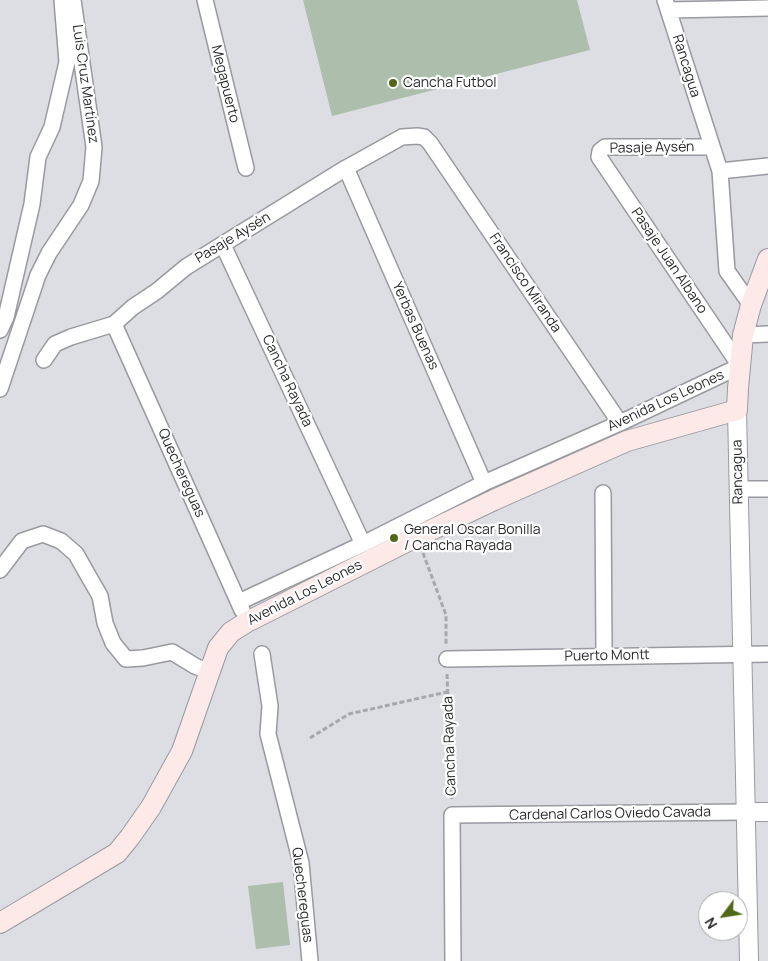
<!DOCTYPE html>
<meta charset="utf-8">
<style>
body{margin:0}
#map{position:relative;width:768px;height:961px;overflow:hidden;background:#dddee4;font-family:Manrope,sans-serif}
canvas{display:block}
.north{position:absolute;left:698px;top:891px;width:50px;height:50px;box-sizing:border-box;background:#fff;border:1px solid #aaaaab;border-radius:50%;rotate:239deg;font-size:14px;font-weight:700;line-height:20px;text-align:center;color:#2a2b2d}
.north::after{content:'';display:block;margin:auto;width:18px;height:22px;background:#516818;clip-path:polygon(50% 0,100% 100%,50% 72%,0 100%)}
</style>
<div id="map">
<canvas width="768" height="961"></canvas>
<div class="north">N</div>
</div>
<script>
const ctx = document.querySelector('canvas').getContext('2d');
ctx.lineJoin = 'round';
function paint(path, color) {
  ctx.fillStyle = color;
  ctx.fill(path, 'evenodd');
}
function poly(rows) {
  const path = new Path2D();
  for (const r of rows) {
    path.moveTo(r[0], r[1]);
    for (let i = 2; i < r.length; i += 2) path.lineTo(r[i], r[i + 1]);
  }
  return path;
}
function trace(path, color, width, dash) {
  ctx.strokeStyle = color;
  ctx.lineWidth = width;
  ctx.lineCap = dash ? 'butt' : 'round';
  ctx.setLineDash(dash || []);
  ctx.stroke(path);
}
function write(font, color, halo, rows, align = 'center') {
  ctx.font = font + ' Manrope,sans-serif';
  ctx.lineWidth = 4.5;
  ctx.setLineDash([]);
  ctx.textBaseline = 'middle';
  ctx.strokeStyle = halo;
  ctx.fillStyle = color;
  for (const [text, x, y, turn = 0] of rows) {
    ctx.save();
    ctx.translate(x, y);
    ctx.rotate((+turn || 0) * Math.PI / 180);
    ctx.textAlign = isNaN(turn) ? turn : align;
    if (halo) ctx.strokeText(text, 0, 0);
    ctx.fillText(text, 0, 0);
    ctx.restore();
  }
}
const green = poly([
 [303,0,577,0,590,50,332,116],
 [283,882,290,945,256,949,248,886]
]);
const path = poly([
 [423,553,446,615,446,645],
 [447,674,452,800],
 [310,738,349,714,447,692]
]);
const minor = poly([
 [205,0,246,168],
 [665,0,720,171,727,271,751,305],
 [669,10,768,8],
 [346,168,484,483],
 [720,171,768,166],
 [223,245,363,544],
 [114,324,242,610],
 [0,330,6,317,32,204,38,157,52,127,67,62,62,0],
 [743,335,768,334],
 [44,360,55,344,71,337,114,324,133,307,157,291,186,267,346,168,402,137,417,136,424,137,430,143,620,423],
 [0,389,38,275,49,253,81,205,91,181,94,147,73,0],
 [738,489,768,489],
 [603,493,604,656],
 [0,570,22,541,43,534,61,541,76,554,89,577,100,596,105,623,113,643,126,659,143,658,172,652,195,666,210,672],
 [239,602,363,544,484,483,620,423,740,366,599,157,600,151,605,147,711,147],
 [262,654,270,706,268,734,301,863,310,961],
 [447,659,768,654],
 [453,961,452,815,746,812]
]);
const tertiary = poly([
 [737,410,749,961],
 [746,812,768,812]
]);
const secondary = poly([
 [0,923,117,853,130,837,151,807,182,751,218,648,231,632,247,622,404,543,494,500,627,441,737,410,738,388,743,335,751,305,768,259]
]);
const markers = [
 [393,83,5,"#516818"],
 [394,538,5,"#516818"]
];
const streetNames = [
 ["Rancagua",686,66,73],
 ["Luis Cruz Martínez",85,84,82],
 ["Megapuerto",225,84,76],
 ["Pasaje Aysén",652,148,-1],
 ["Pasaje Aysén",233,238,-31],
 ["Pasaje Juan Albano",669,261,56],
 ["Francisco Miranda",525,283,56],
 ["Yerbas Buenas",415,326,66],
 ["Cancha Rayada",287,381,65],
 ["Avenida Los Leones",666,401,-25],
 ["Rancagua",738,472,-91],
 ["Quechereguas",181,473,66],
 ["Avenida Los Leones",305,593,-27],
 ["Puerto Montt",607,656,-1],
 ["Cancha Rayada",450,746,-92],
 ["Cardenal Carlos Oviedo Cavada",610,814,-1],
 ["Quechereguas",302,895,83]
];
const poiNames = [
 ["Cancha Futbol",403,83],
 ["General Oscar Bonilla",404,530],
 ["/ Cancha Rayada",404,546]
];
paint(green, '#adbeac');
trace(minor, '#999aa0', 18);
trace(tertiary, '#999aa0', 20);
trace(secondary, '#999aa0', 22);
trace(path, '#a7a8ad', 3, [5, 2.5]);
trace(minor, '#fff', 15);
trace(tertiary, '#fff', 18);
trace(secondary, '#fce9e8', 20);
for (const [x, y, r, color] of markers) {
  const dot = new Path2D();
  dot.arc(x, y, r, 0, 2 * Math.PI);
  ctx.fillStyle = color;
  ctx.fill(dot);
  trace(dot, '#fff', 2);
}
write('14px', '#2a2b2d', '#fff', streetNames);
write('14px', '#2a2b2d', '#fff', poiNames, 'left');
</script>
